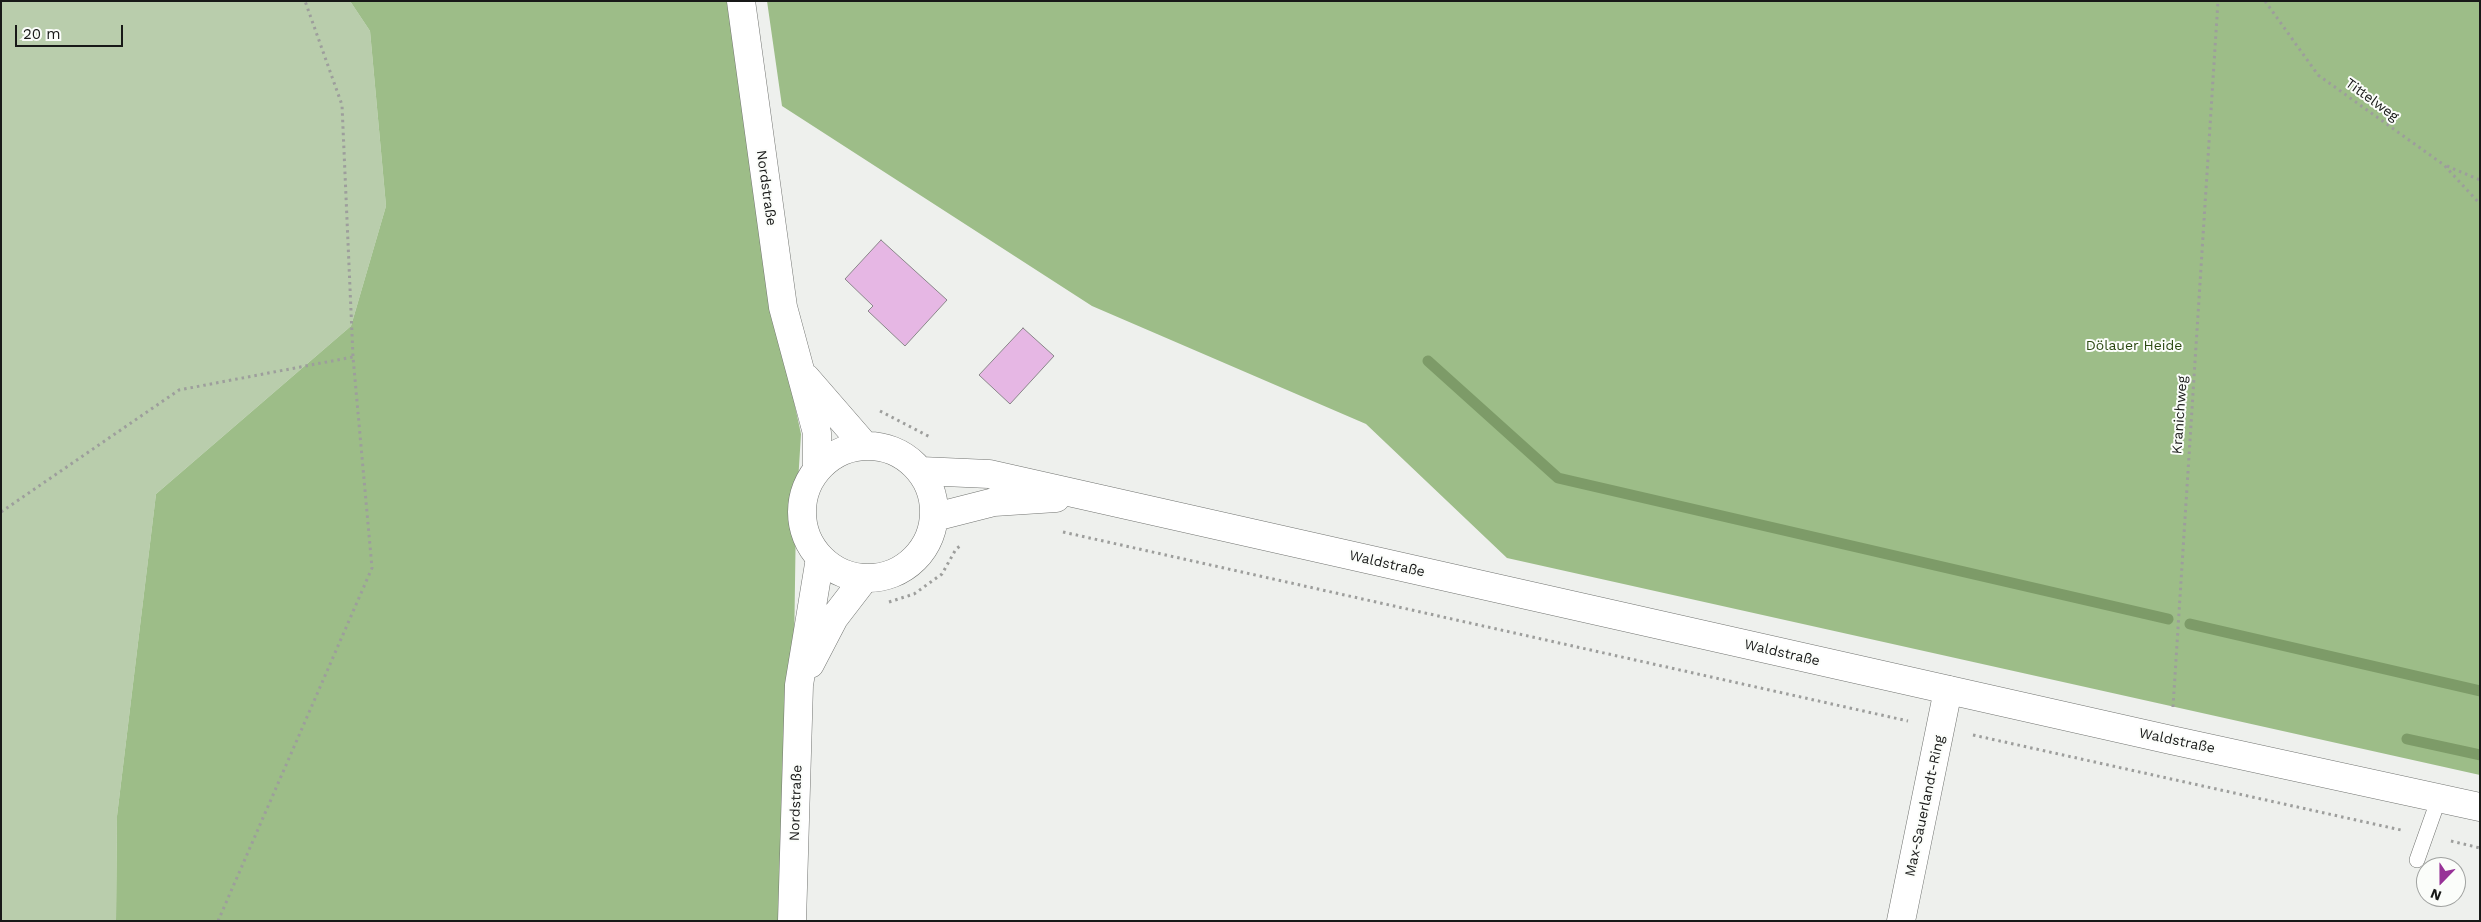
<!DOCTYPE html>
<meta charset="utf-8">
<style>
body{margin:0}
#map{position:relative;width:2481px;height:922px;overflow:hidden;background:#eef0ed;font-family:"Work Sans",sans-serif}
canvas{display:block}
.frame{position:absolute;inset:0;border:2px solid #181918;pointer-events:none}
.north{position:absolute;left:2416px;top:857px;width:50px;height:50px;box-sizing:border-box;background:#fbfdfa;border:1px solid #a0a2a0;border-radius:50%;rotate:202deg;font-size:14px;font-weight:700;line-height:20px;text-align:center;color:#181918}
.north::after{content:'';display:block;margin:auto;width:18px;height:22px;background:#973297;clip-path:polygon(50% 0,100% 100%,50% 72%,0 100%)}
.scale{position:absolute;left:15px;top:25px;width:108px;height:22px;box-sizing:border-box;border:2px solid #181918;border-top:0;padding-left:6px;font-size:15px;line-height:18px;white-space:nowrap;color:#181918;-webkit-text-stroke:4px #fbfdfa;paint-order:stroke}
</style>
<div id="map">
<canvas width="2481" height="922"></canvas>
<div class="frame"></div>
<div class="north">N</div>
<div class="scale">20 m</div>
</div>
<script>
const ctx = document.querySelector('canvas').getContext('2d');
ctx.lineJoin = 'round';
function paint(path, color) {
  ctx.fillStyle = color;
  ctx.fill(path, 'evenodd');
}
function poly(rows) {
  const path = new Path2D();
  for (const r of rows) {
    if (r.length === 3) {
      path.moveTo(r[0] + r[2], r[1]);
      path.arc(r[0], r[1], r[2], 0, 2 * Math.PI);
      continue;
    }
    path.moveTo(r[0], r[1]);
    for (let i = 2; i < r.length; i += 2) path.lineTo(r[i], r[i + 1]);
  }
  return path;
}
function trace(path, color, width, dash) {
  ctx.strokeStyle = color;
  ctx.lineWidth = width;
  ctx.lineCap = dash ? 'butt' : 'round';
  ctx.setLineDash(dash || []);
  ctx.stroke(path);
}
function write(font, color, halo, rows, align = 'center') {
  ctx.font = font + ' "Work Sans",sans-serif';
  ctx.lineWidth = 4;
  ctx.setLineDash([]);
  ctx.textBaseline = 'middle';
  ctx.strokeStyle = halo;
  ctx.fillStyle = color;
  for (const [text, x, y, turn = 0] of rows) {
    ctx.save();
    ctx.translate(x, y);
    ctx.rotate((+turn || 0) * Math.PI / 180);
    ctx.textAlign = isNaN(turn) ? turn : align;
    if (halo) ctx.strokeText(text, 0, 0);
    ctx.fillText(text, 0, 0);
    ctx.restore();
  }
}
const green = poly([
 [1,1,350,1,370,31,386,206,351,326,156,494,117,816,116,921,1,921]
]);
const forest = poly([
 [350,1,731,1,776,318,801,434,796,515,790,921,116,921,117,816,156,494,351,326,386,206,370,31],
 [767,1,2480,1,2480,775,1507,558,1366,424,1092,306,782,106]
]);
const stream = poly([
 [1428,361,1558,478,2168,619],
 [2190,624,2480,691],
 [2407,739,2480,755]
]);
const building = poly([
 [881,240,947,300,905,346,868,311,873,306,845,279,881,240],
 [1023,328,1054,356,1010,404,979,375,1023,328]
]);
const path = poly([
 [2265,1,2318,75,2444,165,2480,204],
 [2447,166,2480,180],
 [880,411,930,437],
 [1,512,179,390,353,357],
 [1063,532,1908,721],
 [889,602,914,594,942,574,956,549,960,546],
 [2173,707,2218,1],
 [1973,735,2401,830],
 [2451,841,2480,848],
 [218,921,372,568,353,357,342,105,305,1]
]);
const service = poly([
 [2417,860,2439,798]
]);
const minor = poly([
 [1901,921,1948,690]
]);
const tertiary = poly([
 [810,664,834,618,864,579],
 [792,921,799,685,820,558]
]);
const secondary = poly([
 [741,1,783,307,817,433,817,469],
 [806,378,865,446],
 [868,512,66],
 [921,471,989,474,2171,740,2480,807],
 [935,517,994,502,1056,498]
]);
const streetNames = [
 ["Tittelweg",2372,100,36],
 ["Nordstraße",766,188,82],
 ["Kranichweg",2180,415,-86],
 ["Waldstraße",1387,564,13],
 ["Waldstraße",1782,653,13],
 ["Waldstraße",2177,741,12],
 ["Nordstraße",796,803,-88],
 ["Max-Sauerlandt-Ring",1925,806,-78]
];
const parkNames = [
 ["Dölauer Heide",2134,346]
];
paint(green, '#b9cdac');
paint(forest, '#9dbd88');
trace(stream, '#7d9b68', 11);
paint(building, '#e6b7e4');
trace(building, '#898689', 1);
trace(service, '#727471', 16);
trace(minor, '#727471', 29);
trace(tertiary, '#727471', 29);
trace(secondary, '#727471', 29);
trace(path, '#9d9e9c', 3, [2.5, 4]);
trace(service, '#fff', 15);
trace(minor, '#fff', 28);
trace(tertiary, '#fff', 28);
trace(secondary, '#fff', 28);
write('14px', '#181918', '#fbfdfa', streetNames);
write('14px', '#2b4811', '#fbfdfa', parkNames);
</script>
